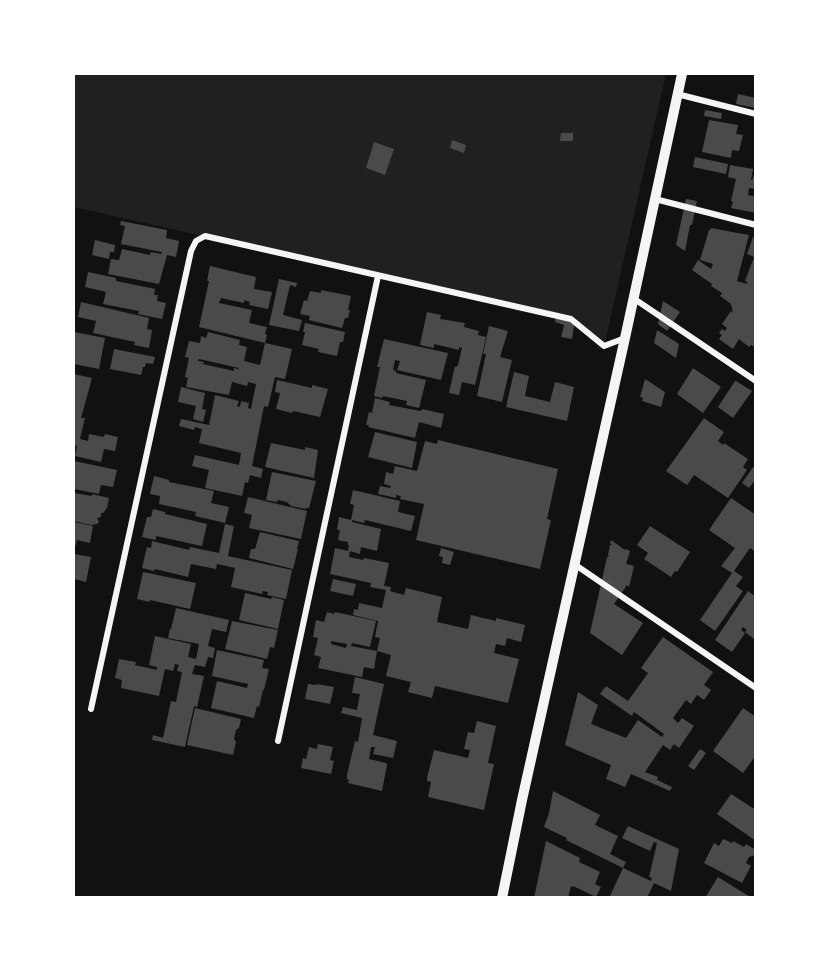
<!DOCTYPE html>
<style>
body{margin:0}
#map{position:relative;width:829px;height:971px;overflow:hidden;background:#111;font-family:"Noto Serif",serif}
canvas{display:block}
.frame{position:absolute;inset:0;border:75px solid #fff;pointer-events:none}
</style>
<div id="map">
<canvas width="829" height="971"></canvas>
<div class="frame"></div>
</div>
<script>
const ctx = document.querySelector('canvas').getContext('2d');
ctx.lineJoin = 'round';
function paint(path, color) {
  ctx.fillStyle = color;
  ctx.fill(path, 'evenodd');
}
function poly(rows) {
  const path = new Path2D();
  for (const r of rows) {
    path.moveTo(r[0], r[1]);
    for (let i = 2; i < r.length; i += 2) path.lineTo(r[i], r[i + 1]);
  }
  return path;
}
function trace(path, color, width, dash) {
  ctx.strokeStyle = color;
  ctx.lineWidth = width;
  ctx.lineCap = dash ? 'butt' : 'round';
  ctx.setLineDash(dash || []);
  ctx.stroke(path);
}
const green = poly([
 [74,74,666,74,604,346,571,319,74,207]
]);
const building = poly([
 [738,94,756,98,756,108,736,104],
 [705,110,722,113,721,119,704,116],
 [709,120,738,125,736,134,743,135,739,151,732,150,731,158,702,152],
 [561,133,573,133,573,141,560,141],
 [452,140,466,145,464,153,450,148],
 [374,142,394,149,385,175,366,168],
 [695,157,728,164,726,174,693,167],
 [730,165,753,169,751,180,752,180,756,169,756,189,749,188,748,195,756,197,756,213,731,208,733,202,731,201,736,179,728,177],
 [686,199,697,201,692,225,690,225,685,251,676,245],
 [121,221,167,230,166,238,179,241,176,257,167,255,159,284,108,274,111,259,119,260,122,249,150,255,151,252,161,254,162,252,121,244,125,226,120,225],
 [711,228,749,235,737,281,747,284,747,282,745,281,754,257,747,254,753,237,756,238,756,315,754,317,756,318,756,348,751,345,749,347,739,339,733,349,719,339,722,335,719,333,722,329,725,331,727,328,722,324,731,311,733,313,731,304,720,296,722,293,711,286,712,284,692,270,698,260,711,269,713,264,700,260,709,230,710,230],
 [95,240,115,245,114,252,110,252,109,259,92,255],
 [210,266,256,277,254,289,272,292,268,309,249,305,250,302,244,300,244,303,221,298,219,303,252,310,249,323,267,327,265,334,267,335,265,343,292,349,285,379,275,377,268,407,264,406,252,466,263,469,261,478,250,475,248,483,245,482,242,496,205,488,209,470,192,466,195,455,239,465,241,453,199,443,202,429,195,427,194,430,179,426,181,419,209,425,215,395,239,401,237,406,240,407,241,401,249,403,248,408,251,409,256,384,248,382,247,386,232,382,229,395,186,387,188,378,185,377,189,358,185,357,189,341,200,343,201,336,206,338,208,332,240,340,239,345,247,347,244,361,260,365,265,343,199,327,209,281,207,281],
 [199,359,239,368,238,369,234,368,234,371,203,364,204,362,198,361],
 [88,272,116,278,116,281,155,289,154,295,158,295,157,301,166,303,162,319,138,314,139,311,103,304,106,292,85,287],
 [279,279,297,283,296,287,290,285,283,315,302,320,299,331,269,325],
 [321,290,351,296,348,310,350,310,348,318,345,318,342,328,309,320,310,316,300,314,304,300,307,301,310,291,321,293],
 [663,301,680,312,667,331,658,324],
 [81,302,149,318,147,329,152,330,149,348,134,345,135,342,93,333,96,321,78,317],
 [427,312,441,315,440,319,465,323,464,327,479,331,478,335,486,337,475,385,462,382,459,395,449,393,455,366,456,367,458,365,462,348,459,347,459,350,434,344,434,348,420,345],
 [556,315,575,319,572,339,561,337,564,325,555,322],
 [305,323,345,332,343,342,340,342,337,356,318,352,319,349,302,345,305,332,303,332],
 [489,326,508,331,500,357,512,360,502,402,477,396,486,354,483,354],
 [657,330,679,344,676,358,654,343],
 [74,332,105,338,99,369,74,364],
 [384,339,448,353,441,380,397,370,400,361,395,360,393,370,396,371,396,373,426,380,419,408,406,405,407,401,383,396,382,398,374,396,380,367,377,367],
 [114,349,155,357,153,364,146,363,145,367,143,367,141,375,110,369],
 [693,368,721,387,703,413,677,394],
 [514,372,529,376,525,396,550,402,555,382,574,387,567,421,506,407],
 [74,374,92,378,81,418,85,418,80,439,88,441,89,434,104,437,105,434,118,437,115,451,104,449,101,462,75,456,77,446,74,445],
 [645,379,665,392,661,407,642,401,643,398,640,397],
 [277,380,312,388,312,385,328,389,320,417,293,411,292,413,276,409,280,393,275,392],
 [735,381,736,381,752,391,733,418,718,407],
 [181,387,205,393,202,409,206,410,203,422,193,419,196,406,178,402],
 [375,398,390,402,389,405,421,411,422,409,444,414,441,428,419,422,415,438,368,427,369,425,366,425,369,412,372,413],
 [704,418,724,432,718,441,723,445,724,443,748,459,743,467,747,470,728,498,694,475,687,485,666,471],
 [375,432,417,442,412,468,368,457],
 [438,440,558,469,547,519,551,520,540,569,416,540,424,504,400,499,401,496,396,495,396,498,378,494,380,486,390,488,391,486,384,484,386,472,393,474,395,466,417,471,425,441,437,444],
 [271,443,305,450,305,447,318,450,314,478,265,467],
 [74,461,117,470,113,487,101,485,99,494,74,489],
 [756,463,756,479,749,488,742,483],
 [272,472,316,481,309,508,306,508,306,509,291,506,287,502,278,500,277,502,266,500],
 [154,476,169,480,169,482,214,491,211,503,229,507,225,523,195,516,196,512,159,504,160,496,150,494],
 [353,490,400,501,398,512,415,516,411,531,365,520,364,523,352,520,352,522,381,529,377,551,361,547,360,554,350,551,349,557,363,560,364,558,389,563,384,586,391,587,390,591,404,595,406,588,442,597,437,622,468,629,471,615,496,621,496,618,525,625,521,642,507,638,505,646,496,644,494,653,519,659,508,703,435,686,432,698,408,692,411,682,386,676,391,655,377,651,380,638,375,637,378,621,353,615,354,609,358,610,359,603,382,608,386,590,370,587,371,583,330,574,335,548,348,551,349,545,348,545,348,542,338,540,340,530,337,530,339,517,351,520,354,505,350,504],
 [74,493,92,496,92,494,109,498,107,508,103,513,101,513,101,517,97,518,99,522,97,524,91,525,74,521],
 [248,497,307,511,301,539,249,528,252,515,244,513],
 [731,498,756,515,756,552,750,548,734,571,743,577,736,586,743,591,715,631,700,620,732,573,721,566,735,548,709,530],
 [153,509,165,512,165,514,207,524,202,546,156,536,156,540,142,537,147,517,151,517],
 [74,522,93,526,90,543,77,540,74,551],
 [225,524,234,526,228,556,292,570,286,599,267,595,268,592,263,591,262,594,231,587,235,568,217,564,216,569,191,564,188,577,155,569,154,571,142,568,147,547,151,548,152,541,189,550,190,547,219,553],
 [650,526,690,552,677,572,675,571,671,577,644,559,648,553,637,545],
 [260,532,299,541,297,549,298,549,293,569,249,558,251,549,255,549],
 [611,540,625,550,626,549,630,551,626,564,634,566,629,587,627,585,614,604,643,623,622,655,590,633,607,557,609,557,608,555,610,545,612,545,610,543],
 [441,548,454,552,450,565,442,563,443,557,439,556],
 [74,554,91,557,86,582,74,579],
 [143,572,196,583,190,609,150,600,150,602,137,599],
 [333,579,356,584,353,596,330,591],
 [748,591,756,597,756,637,754,639,745,632,747,630,743,627,741,630,745,633,732,652,715,640],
 [245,593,271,599,272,597,284,600,278,629,239,620],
 [176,608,229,620,226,632,212,629,208,646,215,648,213,658,208,657,205,667,195,665,192,674,204,676,197,707,194,706,185,747,152,740,153,735,163,738,171,701,176,702,182,672,177,671,179,665,175,664,173,671,165,669,159,696,121,688,122,680,115,678,119,659,136,662,135,665,157,670,157,667,149,665,155,636,191,644,188,657,196,659,199,644,168,638,170,629,171,629],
 [327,612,334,614,335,612,376,621,370,647,352,643,351,646,377,651,374,669,364,667,362,677,318,668,321,657,314,655,318,638,313,637,316,620,324,622],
 [331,641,347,644,346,648,331,644],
 [232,621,278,630,274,648,270,647,267,659,225,649],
 [663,637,713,672,704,685,711,690,704,700,697,695,691,704,686,700,673,718,678,723,682,718,694,726,679,748,674,744,670,750,663,745,645,772,658,777,657,780,672,787,670,791,631,774,625,787,606,779,611,765,565,745,578,692,598,705,591,724,626,738,638,720,662,737,664,734,634,712,632,716,600,694,606,686,628,701,648,673,641,668],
 [217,650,264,660,262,668,269,669,264,690,263,690,259,707,257,706,254,718,211,708,217,681,247,688,248,684,212,676],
 [355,677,384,684,373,735,397,741,393,758,373,754,375,747,371,747,369,759,386,763,387,765,382,791,348,783,349,780,347,779,347,775,355,741,358,742,362,718,341,713,343,707,357,710,360,694,352,693],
 [308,684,316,685,317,684,334,687,330,704,305,699],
 [195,708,241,719,239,728,236,730,234,739,236,742,233,755,187,745],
 [743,708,756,717,756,755,743,773,713,751],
 [477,721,496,726,488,763,494,764,484,810,428,797,431,782,427,781,427,778,434,750,468,758,470,750,464,749,468,732,474,733],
 [318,744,333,747,330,760,334,761,331,774,301,768,303,758,306,759,309,747,317,749],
 [700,749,706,753,694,770,688,766],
 [553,791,600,815,595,825,618,836,610,854,626,862,623,868,566,840,567,838,544,827,549,813],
 [731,794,756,810,756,841,717,814],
 [628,826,679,849,671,891,654,883,647,898,609,898,623,868,651,881,652,878,649,877,657,843,654,842,650,851,622,838],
 [723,839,732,843,733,841,744,847,746,844,756,850,756,855,749,857,746,863,751,866,742,883,704,863,714,843,719,846],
 [546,841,580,858,579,862,600,872,595,884,601,887,596,897,573,886,573,887,571,886,568,898,534,898],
 [718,877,747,895,752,898,705,898]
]);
const minor = poly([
 [677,94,756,114],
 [655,199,756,225],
 [633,298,756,381],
 [574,564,756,688],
 [91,709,191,251,196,241,205,236,571,319,604,346,625,338],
 [278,741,378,276]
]);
const secondary = poly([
 [502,898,522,800,625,338,682,74]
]);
paint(green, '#202020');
paint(building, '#4a4a4a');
trace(minor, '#f5f5f5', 6);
trace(secondary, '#f5f5f5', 10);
</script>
